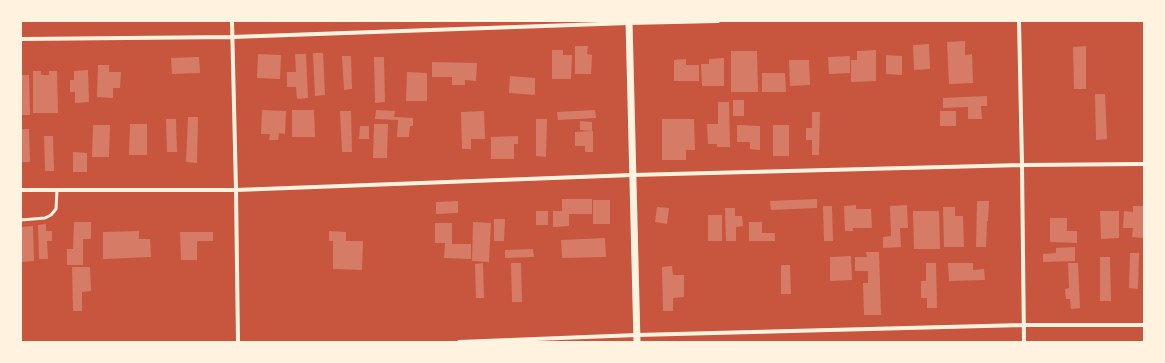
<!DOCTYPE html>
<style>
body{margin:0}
#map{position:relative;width:1165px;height:363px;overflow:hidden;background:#c8553d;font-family:"PT Sans",sans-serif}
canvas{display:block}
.frame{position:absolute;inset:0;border:22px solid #fff3e0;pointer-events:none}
</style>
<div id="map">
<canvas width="1165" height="363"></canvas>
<div class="frame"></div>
</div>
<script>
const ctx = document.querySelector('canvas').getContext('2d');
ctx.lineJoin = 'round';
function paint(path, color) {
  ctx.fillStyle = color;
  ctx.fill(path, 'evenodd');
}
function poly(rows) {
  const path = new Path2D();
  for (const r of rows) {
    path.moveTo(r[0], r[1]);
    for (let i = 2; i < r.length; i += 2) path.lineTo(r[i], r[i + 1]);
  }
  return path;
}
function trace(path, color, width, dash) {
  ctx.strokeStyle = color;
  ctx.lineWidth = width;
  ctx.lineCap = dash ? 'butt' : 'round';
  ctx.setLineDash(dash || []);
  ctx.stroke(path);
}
const building = poly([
 [965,41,965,55,972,54,973,83,949,84,947,42],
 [929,44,930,69,914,70,913,45],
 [575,46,588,46,587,54,592,55,591,74,575,74],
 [1086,46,1086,89,1074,89,1073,47],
 [552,50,563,50,563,55,572,55,571,79,552,79],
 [876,50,876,81,851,82,851,60,857,60,857,51],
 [731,51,757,51,758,92,731,92],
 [313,53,323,53,325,95,315,96],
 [258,54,281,55,280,79,257,78],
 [295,54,306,54,308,98,297,99,296,87,287,87,287,72,296,72],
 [886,55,902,56,902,75,886,74],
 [342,56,351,56,352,89,344,90],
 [850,56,850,73,829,74,828,57],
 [199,57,200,73,172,74,171,58],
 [374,57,384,57,385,102,375,103],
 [724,58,724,86,702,86,701,64,709,64,709,59],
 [686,59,686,65,699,65,699,81,674,81,674,60],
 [789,60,809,60,810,85,790,86],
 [432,62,477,63,476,81,465,80,465,85,452,85,452,77,432,77],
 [98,65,109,65,109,72,121,72,120,88,113,88,113,98,97,97],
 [88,70,89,102,75,103,75,92,70,92,70,80,74,80,74,71],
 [33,71,41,71,41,75,49,75,49,71,57,71,58,113,33,113],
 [407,72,427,73,427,101,406,101],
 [762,73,785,73,786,92,762,92],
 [21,75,29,75,30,115,21,115],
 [510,76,535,78,535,95,509,93],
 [1095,94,1105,94,1107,139,1096,140],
 [987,96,987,106,981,106,982,119,968,119,968,107,943,108,943,98],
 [733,100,744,100,744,116,733,116],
 [718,102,729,102,730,147,717,147,717,144,708,144,707,124,718,124],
 [262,110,286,111,285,134,279,133,278,140,269,140,270,134,261,134],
 [292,110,314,110,315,137,292,137],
 [376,110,395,111,394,117,413,118,413,126,410,126,409,137,397,137,398,120,375,119],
 [595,110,596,118,558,120,557,112],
 [340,111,351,111,352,152,342,152],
 [484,111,485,139,471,139,471,149,462,149,461,112],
 [940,111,956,111,956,126,940,126],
 [812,112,820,112,819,155,812,155,812,140,806,140,806,128,812,128],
 [188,117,198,117,197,163,186,162],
 [166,119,176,119,177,152,167,152],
 [536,119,547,119,546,157,536,156],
 [662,119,694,119,695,150,686,150,686,160,662,160],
 [580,121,592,122,592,131,580,130],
 [130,124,147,124,147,155,129,155],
 [374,124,388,124,387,158,373,158],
 [93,125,110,125,109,157,92,157],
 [737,125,760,126,760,150,750,149,750,142,737,142],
 [773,125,789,125,789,156,773,156],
 [360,126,369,126,369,139,359,139],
 [21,129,29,129,30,162,21,162],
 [593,131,593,152,585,152,585,146,575,146,575,132],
 [44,136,53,136,54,171,45,171],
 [518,136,518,144,514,144,514,159,491,159,491,137],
 [73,152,87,153,87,172,73,172],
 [562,199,592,199,592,214,569,214,569,226,553,227,553,211,562,211],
 [817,199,817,208,771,210,770,201],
 [593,200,610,200,610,224,593,224],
 [458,201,458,213,436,214,436,202],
 [977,201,989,201,988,221,987,221,986,247,976,247],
 [856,205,856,209,871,209,872,228,853,228,853,231,845,231,844,206],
 [907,205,908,228,900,228,901,247,883,248,883,237,891,236,890,206],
 [823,206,832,206,833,241,824,241],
 [1133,206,1144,206,1144,238,1132,237,1133,228,1123,228,1124,211,1133,212],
 [657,207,669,208,667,224,655,222],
 [943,207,955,207,955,216,963,216,964,247,944,247],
 [725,208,735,208,735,216,742,216,743,226,736,227,736,241,726,241],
 [536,211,548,211,548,225,536,225],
 [913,211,939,211,940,249,914,249],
 [1100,211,1119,211,1119,238,1101,239],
 [708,215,722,215,722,241,708,241],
 [1050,218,1067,218,1067,231,1077,231,1077,243,1050,242],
 [494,219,505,219,504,241,494,241],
 [74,222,91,222,91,239,83,239,83,265,67,265,67,249,73,249],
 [473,222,491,223,489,262,472,261],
 [749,222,762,222,762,233,775,233,775,241,749,241],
 [435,223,452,223,452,244,471,244,471,259,444,258,445,243,435,243],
 [46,224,46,231,52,231,52,241,47,241,48,259,39,259,38,225],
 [33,226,34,261,21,262,21,227],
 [139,231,139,239,150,239,151,257,103,259,103,232],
 [329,231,346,232,346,241,363,241,362,270,333,269,333,241,329,241],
 [180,232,213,232,213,241,197,241,197,260,181,260],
 [605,238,606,257,562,258,561,240],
 [1075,247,1075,261,1043,262,1043,254,1056,253,1056,248],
 [533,249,534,257,505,258,505,250],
 [866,252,879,252,881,315,864,315,863,283,868,283,868,271,855,271,855,257,867,257],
 [1130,253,1139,253,1138,289,1129,288],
 [851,256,852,280,830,281,830,257],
 [1100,257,1110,257,1111,301,1100,301],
 [483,263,484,298,476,298,475,264],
 [511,263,521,263,522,302,512,302],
 [926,263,936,263,937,308,927,308,927,298,921,298,921,281,926,281],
 [948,263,973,263,973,270,984,269,985,280,949,281],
 [1068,263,1078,263,1080,308,1071,309,1070,299,1066,299,1065,289,1069,288],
 [781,265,790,265,791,294,781,294],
 [672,266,673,275,684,275,684,297,673,298,673,311,663,311,662,267],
 [72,267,90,267,91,291,82,292,82,311,73,311]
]);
const service = poly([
 [21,220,45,218,51,215,56,209,57,190]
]);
const minor = poly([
 [232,21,236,190,238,342],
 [1019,21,1022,165,1024,342],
 [21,39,232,37,629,23,718,21],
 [21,190,236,190,632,175,1022,165,1144,164],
 [459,342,637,335,1023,325,1144,325]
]);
const tertiary = poly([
 [629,21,637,342]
]);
paint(building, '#d67c66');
trace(service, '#fff3e0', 3);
trace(minor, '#fff3e0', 4);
trace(tertiary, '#fff3e0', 7);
</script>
